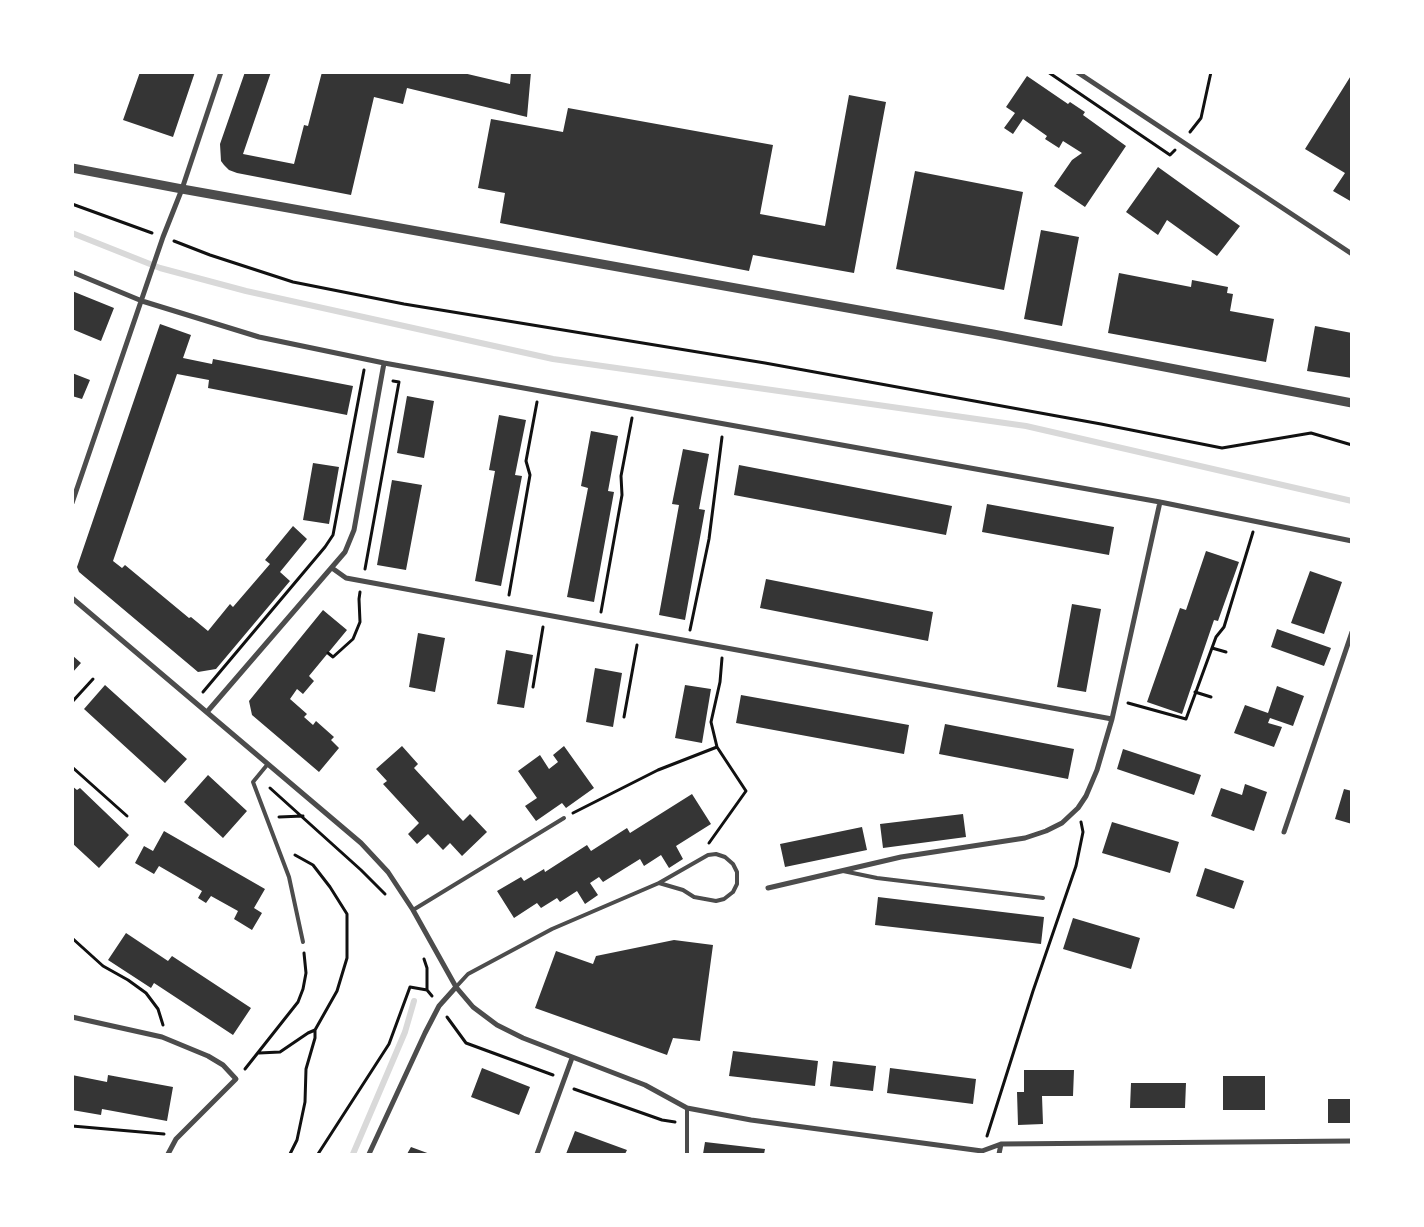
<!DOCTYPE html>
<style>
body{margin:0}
#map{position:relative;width:1424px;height:1227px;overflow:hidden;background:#fff;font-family:Inter,sans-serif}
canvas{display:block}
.frame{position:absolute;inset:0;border:74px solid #fff;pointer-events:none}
</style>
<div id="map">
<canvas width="1424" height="1227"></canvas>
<div class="frame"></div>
</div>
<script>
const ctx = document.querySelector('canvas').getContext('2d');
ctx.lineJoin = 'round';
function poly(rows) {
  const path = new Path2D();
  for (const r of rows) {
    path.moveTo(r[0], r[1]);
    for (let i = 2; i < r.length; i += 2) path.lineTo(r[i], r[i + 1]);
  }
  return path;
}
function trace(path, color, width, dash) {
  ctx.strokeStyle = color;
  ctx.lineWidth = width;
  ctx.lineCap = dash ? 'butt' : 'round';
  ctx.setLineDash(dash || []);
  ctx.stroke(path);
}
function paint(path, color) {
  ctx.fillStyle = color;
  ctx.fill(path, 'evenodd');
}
const stream = poly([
 [72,233,160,268,246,291,553,359,1026,426,1352,501],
 [353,1154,405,1032,414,1001]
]);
const building = poly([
 [140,72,195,72,173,137,123,120],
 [245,72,271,72,243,154,294,164,304,125,308,126,322,72,459,72,510,84,511,72,531,72,527,117,407,88,403,104,374,97,351,195,237,173,229,170,224,165,221,161,220,144],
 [1352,74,1352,202,1333,191,1345,173,1305,149],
 [1027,76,1068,104,1070,102,1085,112,1083,115,1126,146,1085,207,1054,186,1072,160,1082,153,1063,141,1059,148,1045,139,1047,136,1023,119,1013,134,1004,128,1015,113,1006,107],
 [849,95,886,102,854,273,753,255,749,271,500,223,505,193,478,188,491,119,563,132,568,108,773,145,760,214,825,226],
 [1158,167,1240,226,1217,256,1167,220,1158,235,1126,212],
 [915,171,1023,192,1004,290,896,269],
 [1041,230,1079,237,1062,326,1024,319],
 [1119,273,1191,287,1192,280,1228,287,1227,293,1233,294,1230,311,1274,319,1266,362,1108,333],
 [72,291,114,308,101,341,72,329],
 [160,324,191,335,183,358,212,364,213,359,353,386,347,415,208,388,209,380,177,374,113,561,122,568,125,565,189,618,191,617,208,631,230,604,233,607,270,564,265,560,293,526,307,539,280,572,290,581,216,669,198,672,79,572,77,567],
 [1315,326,1352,333,1352,378,1307,371],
 [72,373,90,380,82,399,72,396],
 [407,396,434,401,424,458,397,453],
 [499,415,526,420,515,475,522,476,501,586,475,581,495,471,489,470],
 [591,431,618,436,608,491,614,492,594,602,567,597,588,488,581,486],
 [683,449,709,454,699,509,705,510,685,620,659,615,679,505,672,504],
 [313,463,339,467,329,524,303,520],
 [739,465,952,506,946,535,734,495],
 [392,480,422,485,406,570,377,565],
 [987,504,1114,527,1109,555,982,532],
 [1206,551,1239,562,1218,621,1214,620,1182,714,1147,702,1180,608,1186,610],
 [1310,571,1342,582,1324,634,1291,623],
 [766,579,933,612,928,641,760,608],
 [1072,604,1101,609,1086,692,1057,687],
 [323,610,347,630,309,676,314,681,303,694,297,689,290,699,307,714,304,717,313,725,316,721,334,737,331,740,339,748,319,772,252,715,249,701],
 [1277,629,1331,648,1324,666,1271,647],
 [418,633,445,638,435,692,409,687],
 [506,650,533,655,524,708,497,704],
 [72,655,81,663,72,673],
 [595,668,622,673,613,727,586,722],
 [105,685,187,759,165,783,84,709],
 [685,685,711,689,702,743,675,738],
 [1277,686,1304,696,1293,726,1270,718,1268,723,1282,727,1274,747,1234,733,1245,705,1268,713],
 [741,695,909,725,904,754,736,723],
 [945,724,1074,749,1068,779,939,754],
 [402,746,418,764,414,768,463,821,470,814,487,832,462,856,450,843,443,850,428,834,417,844,408,834,419,823,383,784,387,781,376,769],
 [564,746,594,788,566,808,562,803,536,821,525,806,537,798,518,771,540,755,549,769,558,762,553,755],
 [1123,749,1201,775,1194,795,1117,769],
 [208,775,247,811,223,838,184,802],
 [1245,784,1267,792,1254,831,1211,816,1221,788,1242,795],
 [72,786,77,790,80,788,129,835,99,868,72,843],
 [1344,789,1352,791,1352,824,1335,819],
 [692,794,711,824,676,846,683,859,669,868,661,855,644,866,640,859,603,882,599,877,590,883,598,895,585,904,577,891,560,902,557,898,541,908,537,903,514,918,497,891,521,877,524,881,544,869,545,872,587,845,591,851,627,828,630,833],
 [963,814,966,837,883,848,880,824],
 [1112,822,1179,842,1170,873,1102,853],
 [862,827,867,850,785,867,780,844],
 [164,831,265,889,254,908,262,913,252,930,234,919,238,911,211,896,206,903,198,898,202,891,159,866,154,874,135,863,144,846,153,851],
 [1205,868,1244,881,1234,909,1196,896],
 [878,897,1044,917,1041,944,875,925],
 [1073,918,1140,938,1131,969,1063,949],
 [126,933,168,961,172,956,251,1008,233,1035,154,983,151,988,108,960],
 [674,940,713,945,700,1041,673,1038,667,1055,535,1008,556,951,593,964,596,956],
 [733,1051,818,1061,815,1086,729,1076],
 [833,1061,876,1066,873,1091,830,1086],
 [482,1068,530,1087,519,1115,471,1097],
 [890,1068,976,1079,973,1104,887,1093],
 [1024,1070,1074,1070,1073,1096,1042,1096,1043,1124,1018,1125,1017,1092,1024,1092],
 [72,1075,107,1082,108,1075,173,1087,167,1121,102,1109,101,1115,72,1110],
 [1223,1076,1265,1076,1265,1110,1223,1110],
 [1131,1083,1186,1083,1185,1108,1130,1108],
 [1328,1099,1352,1099,1352,1123,1328,1123],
 [575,1131,627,1150,625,1154,566,1154],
 [705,1142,765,1149,764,1154,703,1154],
 [411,1147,430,1154,407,1154]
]);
const path = poly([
 [1048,72,1170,155,1175,150],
 [1190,132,1201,118,1211,72],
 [72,204,152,233],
 [174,241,210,255,293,282,404,304,765,363,1101,424,1222,448,1311,433,1352,445],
 [365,569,399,382,393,381],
 [509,595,530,475,526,461,537,402],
 [601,612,622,495,621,476,632,418],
 [690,630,709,539,722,437],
 [1212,648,1226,652],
 [328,653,333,657,353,639,360,622,359,599,360,592],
 [533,687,543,627],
 [203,692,325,547,333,535,364,370],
 [1195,692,1211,697],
 [72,702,93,679],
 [1128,703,1186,719,1216,637,1224,627,1253,532],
 [624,717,637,645],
 [72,767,127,816],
 [270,788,361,870,385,894],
 [573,813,658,770,717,747],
 [279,817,303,816],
 [709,843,746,791,717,747,711,722,720,682,722,658],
 [295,855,313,865,330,887,347,914,347,958,337,991,315,1030],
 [72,938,103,966,128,980,146,993,158,1009,163,1025],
 [424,959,427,968,427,990,432,996],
 [447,1017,466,1043,553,1075],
 [259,1053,280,1052,308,1033,315,1030,315,1038,306,1069,305,1102,297,1140,290,1154],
 [245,1069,298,1002,303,989,306,973,304,953],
 [574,1089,662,1120,675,1122],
 [72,1126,164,1134],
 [987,1136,1033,991,1076,866,1083,832,1081,822],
 [318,1154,389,1044,410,987,427,990]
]);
const service = poly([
 [267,765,253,782,289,877,303,942],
 [843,871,877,878,1043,898],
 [413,910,564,818],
 [456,987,468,974,552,929,659,883,708,855,716,854,725,857,733,864,737,872,737,884,733,892,724,899,716,901,694,897,683,890,659,883],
 [687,1154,687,1108]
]);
const minor = poly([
 [1077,72,1352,254],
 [72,272,142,301,259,337,384,363,1160,502,1352,541],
 [72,503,163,237,182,189,221,72],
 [332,568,346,578,1112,719],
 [72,598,361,843,388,872,413,910,456,987,473,1007,497,1025,523,1038,645,1085,687,1108,751,1120,982,1151,1001,1144,1352,1141],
 [207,712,345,552,354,530,384,363],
 [1284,832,1352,632],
 [768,888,901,857,1025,838,1046,831,1062,823,1078,808,1086,796,1097,770,1112,719,1160,502],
 [72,1017,162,1037,208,1056,223,1065,236,1079,176,1139,168,1154],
 [369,1154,425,1033,439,1006,456,987],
 [537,1154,572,1058],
 [999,1154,1001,1144]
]);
const tertiary = poly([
 [72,168,182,189,993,334,1352,403]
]);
trace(stream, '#d9d9d9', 6);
paint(building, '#353535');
trace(path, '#111', 3);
trace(service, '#4c4c4c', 4);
trace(minor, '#4c4c4c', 5);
trace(tertiary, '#4c4c4c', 9);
</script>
